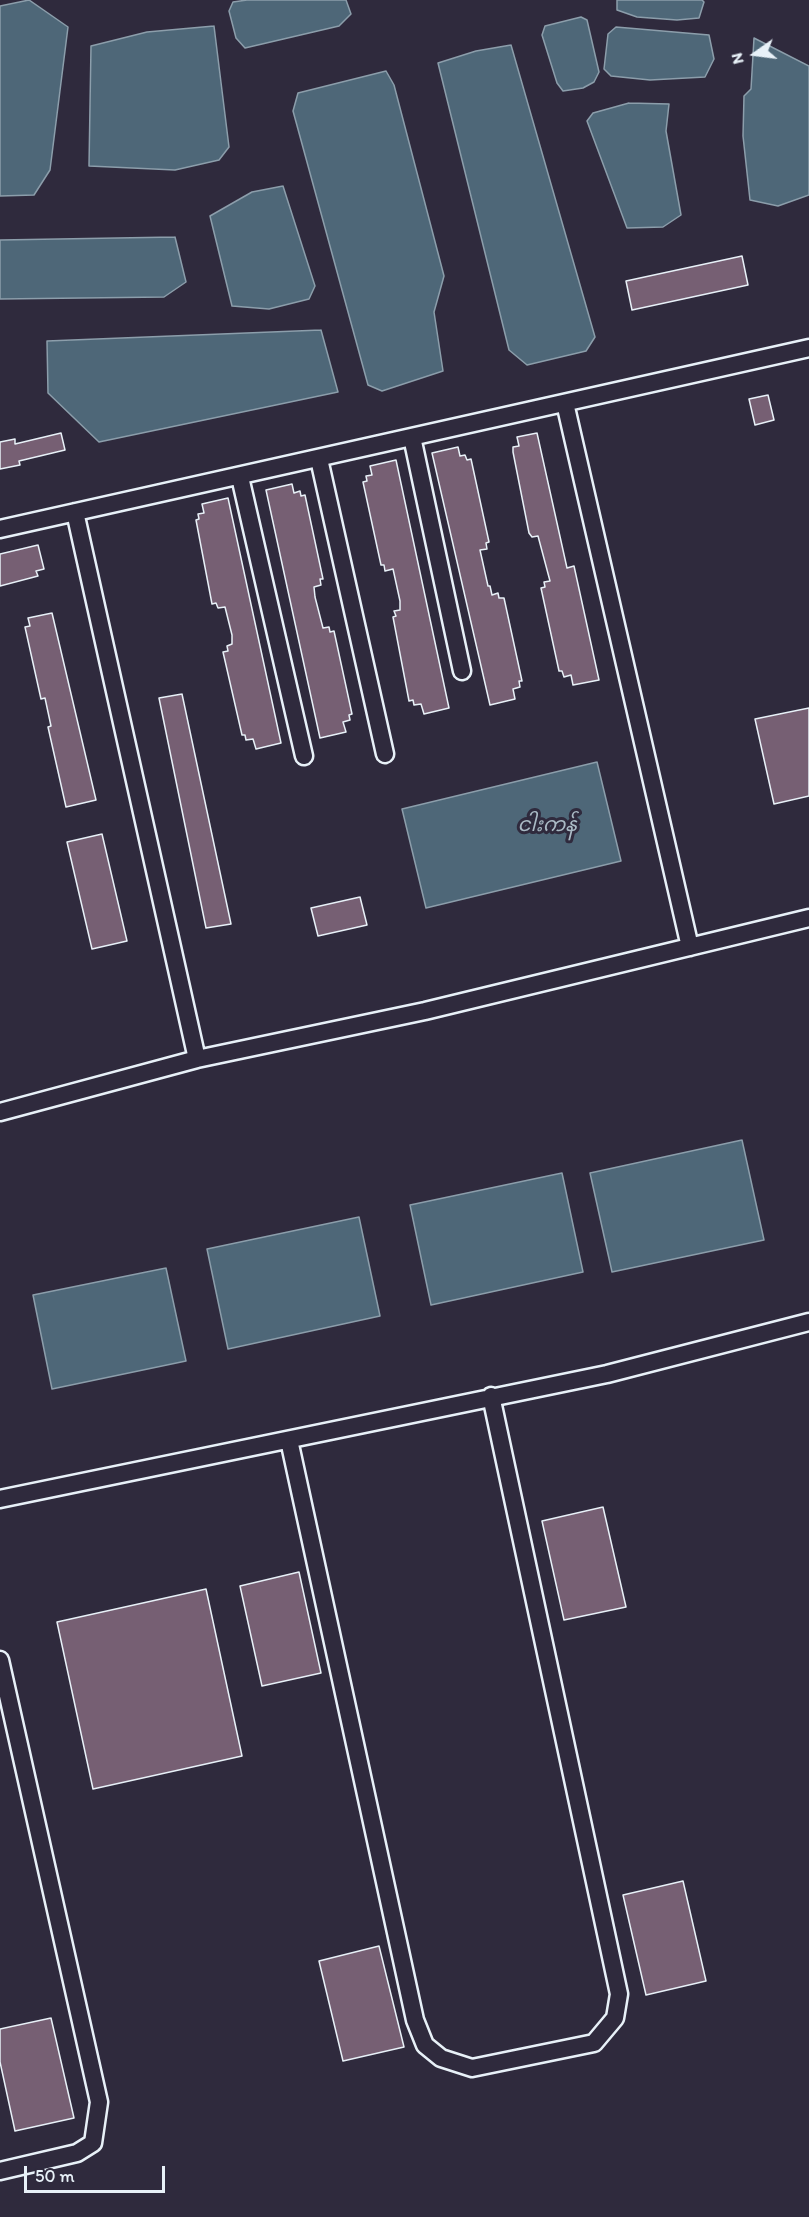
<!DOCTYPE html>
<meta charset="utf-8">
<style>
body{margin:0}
#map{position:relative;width:809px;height:2217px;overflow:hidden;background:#2f2a3d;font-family:Itim,sans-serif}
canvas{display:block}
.north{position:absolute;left:725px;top:24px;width:60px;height:60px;-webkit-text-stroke:4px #2f2a3d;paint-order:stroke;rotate:256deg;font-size:16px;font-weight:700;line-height:24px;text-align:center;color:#e8f1f8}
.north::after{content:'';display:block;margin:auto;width:21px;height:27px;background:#e8f1f8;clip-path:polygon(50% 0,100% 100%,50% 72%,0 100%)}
.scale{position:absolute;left:24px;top:2166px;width:141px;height:27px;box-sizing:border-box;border:3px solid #e8f1f8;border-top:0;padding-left:8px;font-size:18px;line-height:21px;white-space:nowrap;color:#e8f1f8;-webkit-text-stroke:4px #2f2a3d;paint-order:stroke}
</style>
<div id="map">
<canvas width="809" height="2217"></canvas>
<div class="north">N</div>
<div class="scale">50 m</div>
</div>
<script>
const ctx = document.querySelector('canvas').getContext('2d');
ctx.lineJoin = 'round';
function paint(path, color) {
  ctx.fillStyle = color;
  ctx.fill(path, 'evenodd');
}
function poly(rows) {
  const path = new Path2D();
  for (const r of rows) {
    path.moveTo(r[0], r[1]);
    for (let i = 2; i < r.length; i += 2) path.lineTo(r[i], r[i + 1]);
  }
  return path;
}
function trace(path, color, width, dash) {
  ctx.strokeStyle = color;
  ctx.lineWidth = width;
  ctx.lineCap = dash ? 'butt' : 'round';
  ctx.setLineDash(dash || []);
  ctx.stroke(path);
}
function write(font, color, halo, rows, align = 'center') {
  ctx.font = font + ' Itim,"Noto Sans Myanmar",sans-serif';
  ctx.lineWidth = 6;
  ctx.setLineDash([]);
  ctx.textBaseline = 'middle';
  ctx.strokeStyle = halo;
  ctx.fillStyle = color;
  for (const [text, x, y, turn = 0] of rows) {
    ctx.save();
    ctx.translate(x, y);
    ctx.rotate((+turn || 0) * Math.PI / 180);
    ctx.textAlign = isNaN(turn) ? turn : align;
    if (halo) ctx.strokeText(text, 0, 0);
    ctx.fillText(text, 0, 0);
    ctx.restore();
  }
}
const water = poly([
 [29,0,68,27,50,170,34,195,0,196,0,6,29,0],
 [247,0,346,0,351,14,339,26,245,48,236,38,229,11,233,2,247,0],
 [617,0,702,0,704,2,699,18,677,20,637,17,617,10,617,0],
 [581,17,587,20,599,72,594,82,583,88,563,91,557,83,542,35,545,26,581,17],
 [214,26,229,147,219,160,175,170,89,166,91,46,147,32,214,26],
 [616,27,709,35,714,59,705,77,650,80,611,76,604,69,608,34,616,27],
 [754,38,809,66,809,195,778,206,750,200,743,136,744,96,751,89,754,38],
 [511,45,595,337,586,351,527,365,509,350,438,63,476,51,511,45],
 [386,71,394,85,444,276,434,312,443,371,382,391,368,385,293,111,298,93,386,71],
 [629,103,669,104,666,131,681,215,663,227,627,228,587,121,593,113,629,103],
 [283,186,315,286,309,299,269,309,232,306,210,216,252,192,283,186],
 [175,237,186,282,164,297,0,299,0,240,175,237],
 [321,330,338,392,99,442,48,393,47,341,321,330],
 [597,762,621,861,426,908,402,809,597,762],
 [742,1140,764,1240,612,1272,590,1173,742,1140],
 [562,1173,583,1272,431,1305,410,1205,562,1173],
 [359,1217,380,1316,228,1349,207,1249,359,1217],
 [166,1268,186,1361,52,1389,33,1295,166,1268]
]);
const building = poly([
 [742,256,748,285,632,310,626,281,742,256],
 [768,395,774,420,755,425,749,399,768,395],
 [61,433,65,450,19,461,20,465,0,469,0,442,15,439,15,444,61,433],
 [537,433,567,568,574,566,599,680,573,685,571,675,564,677,562,671,559,671,541,588,545,587,544,582,550,581,538,536,532,537,529,533,513,452,513,447,519,446,517,437,537,433],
 [458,447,460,456,465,455,467,460,471,459,489,542,486,543,487,549,480,550,488,586,490,586,492,595,498,593,499,598,504,598,522,681,519,681,520,687,513,689,515,699,490,705,432,453,458,447],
 [396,460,449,708,424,714,421,704,414,705,413,700,409,701,393,617,396,616,394,611,400,610,400,601,393,569,385,571,384,565,381,565,363,482,367,481,366,476,372,475,370,466,396,460],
 [292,484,294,493,300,491,301,496,305,495,323,579,320,579,321,585,314,587,315,597,323,628,329,627,330,632,334,631,352,714,349,715,350,720,343,722,346,732,320,738,266,490,292,484],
 [228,498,281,743,256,749,253,739,246,740,245,735,242,735,223,652,228,651,227,646,232,644,232,635,225,607,218,608,216,603,212,604,196,520,199,519,198,514,204,513,202,504,228,498],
 [38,545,44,569,36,571,38,576,0,586,0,554,38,545],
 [52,613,96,800,66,807,48,727,51,726,45,698,41,699,25,627,30,626,28,618,52,613],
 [182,694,231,924,206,928,159,698,182,694],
 [809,708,809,796,774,804,755,719,809,708],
 [102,834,127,941,92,949,67,842,102,834],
 [360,897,367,925,318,936,311,908,360,897],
 [603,1507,626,1607,564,1620,542,1521,603,1507],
 [299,1572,321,1673,262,1686,240,1586,299,1572],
 [206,1589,242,1756,93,1789,57,1622,206,1589],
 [683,1881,706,1981,646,1995,623,1895,683,1881],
 [379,1946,404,2047,343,2061,319,1961,379,1946],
 [51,2018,74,2118,15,2131,0,2062,0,2029,51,2018]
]);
const street = poly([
 [565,403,690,947],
 [412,437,462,671],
 [319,459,385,754],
 [240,477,304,756],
 [75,512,197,1059],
 [0,529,809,348],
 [0,1112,197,1059,425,1011,809,918],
 [289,1440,415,2020,425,2045,441,2058,472,2068,594,2043,615,2018,619,1994,491,1396],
 [0,1499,607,1374,809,1322],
 [0,1660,99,2102,93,2143,77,2153,0,2171]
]);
const waterNames = [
 ["ငါးကန်",547,826]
];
paint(water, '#4e6778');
trace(water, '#8c9eab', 1.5);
paint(building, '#765f73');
trace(building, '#e8f1f8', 1.5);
trace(street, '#e8f1f8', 21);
trace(street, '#2f2a3d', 16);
write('italic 20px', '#aabac5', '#2f2a3d', waterNames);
</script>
